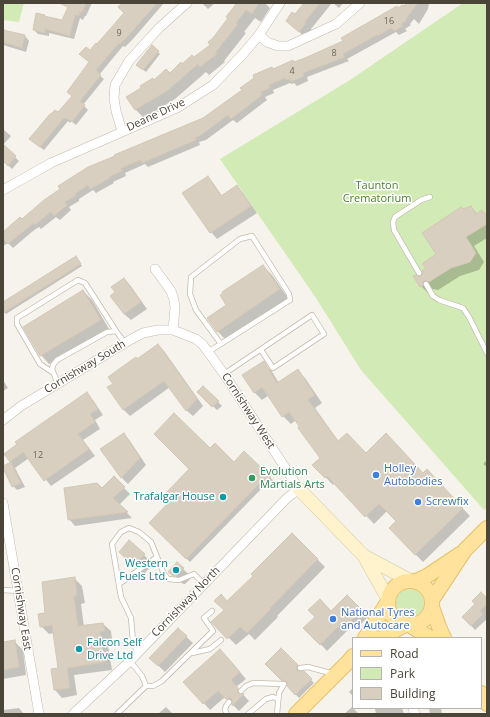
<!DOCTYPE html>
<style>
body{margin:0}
#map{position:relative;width:490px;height:717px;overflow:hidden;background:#f6f3ec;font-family:"Open Sans",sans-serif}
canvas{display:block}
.frame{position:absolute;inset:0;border:4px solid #4b4439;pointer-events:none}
.legend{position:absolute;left:352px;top:637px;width:130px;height:72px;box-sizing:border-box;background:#fff;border:1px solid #b7b4b0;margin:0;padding:5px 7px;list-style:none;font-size:12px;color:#4b4439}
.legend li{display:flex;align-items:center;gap:8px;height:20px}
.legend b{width:20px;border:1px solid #b7b4b0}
</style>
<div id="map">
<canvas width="490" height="717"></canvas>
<div class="frame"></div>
<ul class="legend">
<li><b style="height:5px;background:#ffe39c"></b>Road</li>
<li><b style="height:11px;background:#d2eab5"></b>Park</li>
<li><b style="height:11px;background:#d8cfc1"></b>Building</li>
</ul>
</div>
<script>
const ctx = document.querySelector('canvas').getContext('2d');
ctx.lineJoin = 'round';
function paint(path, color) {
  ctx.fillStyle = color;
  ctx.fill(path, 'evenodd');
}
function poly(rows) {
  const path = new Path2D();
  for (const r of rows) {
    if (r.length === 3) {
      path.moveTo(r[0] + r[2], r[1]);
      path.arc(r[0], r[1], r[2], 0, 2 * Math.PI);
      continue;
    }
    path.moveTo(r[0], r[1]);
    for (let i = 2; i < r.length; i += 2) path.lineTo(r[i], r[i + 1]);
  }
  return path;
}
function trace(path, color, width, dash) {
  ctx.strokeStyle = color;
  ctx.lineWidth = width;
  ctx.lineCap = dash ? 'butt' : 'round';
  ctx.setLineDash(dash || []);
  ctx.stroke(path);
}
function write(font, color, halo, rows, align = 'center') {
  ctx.font = font + ' "Open Sans",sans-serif';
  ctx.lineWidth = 3;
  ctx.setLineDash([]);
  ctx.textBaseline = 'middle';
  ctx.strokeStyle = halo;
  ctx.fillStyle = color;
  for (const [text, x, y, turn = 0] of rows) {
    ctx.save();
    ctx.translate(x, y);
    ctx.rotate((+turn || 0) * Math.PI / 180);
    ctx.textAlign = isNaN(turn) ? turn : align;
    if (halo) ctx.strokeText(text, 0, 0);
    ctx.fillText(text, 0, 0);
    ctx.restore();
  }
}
const green = poly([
 [3,3,24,3,19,22,3,20],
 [463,3,487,3,487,507,484,510,361,370,316,298,220,159,350,80],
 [410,603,14]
]);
const shadow = poly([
 [73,3,92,3,86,16,85,16,83,20,80,18,74,39,49,33,49,36,38,34,34,30,37,14,63,22],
 [124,3,164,3,133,39,125,47,123,46,99,75,104,79,83,105,88,110,76,125,71,121,70,123,68,121,44,150,34,143,73,96,90,63,90,51,125,13],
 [202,3,215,3,208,9],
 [235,3,265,3,270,8,261,22,255,18,244,32,246,33,224,61,225,62,209,75,206,72,175,99,144,118,135,109,155,81,194,58,211,45,214,39,229,18,237,4],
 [306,3,332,3,311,29,312,31,306,38,287,21,295,16],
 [333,3,343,3,339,8],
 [407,3,429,3,428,9,419,24,414,19,410,24,411,25,405,29,407,31,399,35,396,32,347,59,349,61,307,77,308,81,297,86,294,83,292,84,290,83,273,90,274,93,265,97,267,100,237,123,233,120,206,140,199,142,200,145,148,167,145,164,125,173,126,176,113,182,114,183,96,193,93,190,79,199,79,201,69,207,71,210,60,220,56,217,41,229,39,227,33,231,13,248,8,243,3,246,3,233,22,220,204,119,273,70,294,63,344,41,398,9],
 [3,29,9,32,25,36,29,41,26,52,3,45],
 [158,52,160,54,146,72,139,66],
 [3,129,11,136,3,145],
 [3,146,19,161,12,169,3,160],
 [207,177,214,184,222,196,236,187,243,193,257,213,217,239,211,232],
 [471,207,477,214,482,211,487,216,487,238,474,246,484,262,479,270,460,276,438,290,433,289,430,295,421,286,418,278,422,277,437,255,463,210],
 [76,257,82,266,6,314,4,312,3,303],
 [263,266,272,275,288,298,226,340,218,332,209,318,227,305],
 [124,279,130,285,147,309,131,320,124,314,112,296,116,292],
 [83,291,92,300,109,329,49,364,41,355],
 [158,345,164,351,203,406,193,416,186,410,170,387,130,416,124,410,109,388,114,384,137,360],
 [263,363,271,370,279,383,297,370,305,378,322,403,315,408,339,442,366,454,434,478,470,516,423,562,390,528,397,521,387,511,374,524,335,483,333,485,314,465,321,458,296,420,291,424,283,416,269,395,262,400,254,392],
 [3,380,8,388,3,391],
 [203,387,222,406,217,410,198,392],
 [87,394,93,400,103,415,95,420,100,429,83,440,95,456,51,486,29,458,15,468,25,487,17,490,13,486,4,467,12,463,10,461],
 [124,435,130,441,146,465,128,484,122,478,102,449],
 [244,453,274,481,268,488,265,485,190,562,150,523,172,500,234,463],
 [487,460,487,467,483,464],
 [114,478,130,494,119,505,132,518,75,526,69,519],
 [292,534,325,567,277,616,278,617,255,640,249,634,236,645,213,622,225,610,227,602,254,576],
 [144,555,153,564,144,574,129,560],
 [183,569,192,577,185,584,183,584,170,571],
 [74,578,82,586,85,603,81,604,84,627,103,624,111,631,112,639,107,639,112,670,74,675,77,695,62,698,55,690,52,670,59,669,54,633,49,634,41,626,47,613],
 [347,597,368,617,356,629,352,626,327,651,305,628,331,612],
 [487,599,487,619,475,630,463,617],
 [178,629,193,643,165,672,150,658],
 [14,641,23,650,26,675,3,679,3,643],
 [281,650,301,669,299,672,304,672,314,683,299,698,288,686,288,684,285,683,267,664],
 [227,657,246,679,236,687,249,701,239,711,225,697,210,710,185,682],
 [353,688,353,696,349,692],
 [166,707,173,714,158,714],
 [352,707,359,714,344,714],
 [19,708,24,714,3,714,3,710],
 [378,708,402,708,404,714,376,714,375,709],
 [429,708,441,708,442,714,430,714]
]);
const building = poly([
 [59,3,86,3,82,13,80,12,79,16,75,15,70,36,45,29,45,33,33,30,36,13,45,15,44,16,62,20,68,7,59,3],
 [122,3,157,3,129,35,120,44,119,43,96,70,101,75,80,101,85,105,72,122,67,118,66,119,64,118,40,147,29,139,50,114,51,114,55,110,58,112,72,96,67,92,89,62,79,54,86,47,90,50,96,43,97,44,124,13,118,7,122,3],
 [235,3,259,3,252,14,246,10,236,23,238,24,216,52,217,54,200,67,198,64,167,91,135,110,126,97,141,88,140,86,153,78,154,80,166,69,170,73,181,62,182,64,192,55,194,57,210,45,208,42,213,38,228,18,226,17,236,4,235,3],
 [304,3,320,3,305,22,306,23,299,32,286,21,292,12,295,14,304,3],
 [407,3,418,3,406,19,407,20,401,24,403,26,394,31,391,28,378,36,377,35,343,54,345,57,303,73,304,76,291,82,290,79,286,80,285,78,269,85,270,88,261,92,262,95,231,119,228,115,201,135,195,138,196,140,142,163,141,160,121,168,122,171,109,177,110,178,90,189,88,185,75,194,76,196,65,202,67,205,54,216,51,212,35,225,34,223,29,227,8,244,3,239,3,232,20,217,22,219,44,200,60,189,58,186,88,167,115,156,114,155,203,118,242,90,240,88,254,78,253,75,272,67,273,69,293,60,294,62,305,58,343,41,341,38,397,6,398,8,402,5,404,7,407,3],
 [3,30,25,35,22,48,3,42,3,30],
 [152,45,159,51,143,70,136,65,152,45],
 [3,144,16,156,8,166,3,161,3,144],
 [208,176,221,196,237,185,251,206,210,233,182,193,208,176],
 [471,206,476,214,482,210,487,216,487,224,466,237,476,253,470,262,451,268,429,282,424,281,423,282,423,286,420,287,413,276,416,275,419,277,421,276,423,273,422,271,426,268,422,264,436,254,422,233,461,207,463,209,471,206],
 [76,256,81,264,3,313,3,302,76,256],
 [263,265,280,289,217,332,207,318,226,305,220,295,223,293,222,292,263,265],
 [124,278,141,302,124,314,110,296,115,292,111,287,124,278],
 [83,290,101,320,40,356,23,327,83,290],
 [158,344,197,399,186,411,164,381,123,410,107,387,113,384,108,377,136,357,137,359,158,344],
 [264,361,277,383,298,369,315,395,308,400,338,441,347,433,366,453,386,433,423,473,427,469,463,508,415,555,389,528,396,521,379,504,365,517,327,476,325,478,312,465,320,458,298,428,299,426,289,412,282,417,262,387,254,393,242,375,264,361],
 [203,386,219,401,212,407,197,392,203,386],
 [87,392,98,409,90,414,95,422,78,434,89,449,44,481,23,452,10,462,4,454,17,444,15,442,87,392],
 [174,413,210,448,215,443,234,462,244,451,271,477,263,485,260,483,186,559,149,523,171,500,165,494,189,469,154,434,174,413],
 [124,433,140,458,121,478,100,449,124,433],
 [11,462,21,483,12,487,3,468,3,466,11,462],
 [114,476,125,487,113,498,128,512,68,520,64,488,97,483,102,488,114,476],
 [292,533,318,559,270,608,271,609,247,633,240,627,227,639,211,622,224,610,214,601,221,594,227,601,253,576,251,574,292,533],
 [129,540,145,554,134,566,119,552,129,540],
 [177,562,184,568,176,576,173,576,168,572,177,562],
 [75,577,77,596,74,596,78,626,103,623,105,631,100,632,105,662,67,668,70,688,54,690,51,669,58,668,52,625,40,627,38,614,45,613,42,582,75,577],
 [481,592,487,598,487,604,480,611,483,614,471,626,462,617,475,604,472,601,481,592],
 [347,595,362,610,348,624,345,620,320,645,303,628,315,617,308,610,320,599,331,611,347,595],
 [178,628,187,636,158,666,149,658,178,628],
 [15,640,19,667,3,670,3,642,15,640],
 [281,648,298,665,296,668,297,671,304,671,312,679,295,695,287,686,287,682,281,680,265,664,281,648],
 [220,649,240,672,231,680,238,688,238,693,244,694,232,706,232,699,229,698,226,699,218,691,203,704,183,682,220,649]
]);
const lane = poly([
 [419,273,394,230,393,222,395,217,421,200,430,197],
 [426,284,433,296,439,300,463,308,469,317,487,353],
 [208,352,290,300,289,294,252,236,240,239,191,277,190,294,196,310,221,344],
 [52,372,40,364,17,324,17,318,78,280,85,283,116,331],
 [224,374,312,315,324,334,273,368,261,350],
 [58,384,52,369,53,365,57,360,107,332,116,331,125,343],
 [119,584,157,557],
 [3,590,18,591],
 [137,652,133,641,131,618,121,597,112,544,121,532,129,528,139,532,151,542,164,574,168,579,179,580,194,574,204,584],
 [192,653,210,649,221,640],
 [130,661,142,676,146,686],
 [300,668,308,667,334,674],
 [241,691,246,686,253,683,284,684],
 [117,714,146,686,153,686,162,681,213,631,204,618,212,611],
 [227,714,225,710,226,706,229,702],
 [248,714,266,699,273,697,278,699],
 [277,714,279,693,284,684]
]);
const street = poly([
 [259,35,267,42,278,46,288,46,336,24,360,3],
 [122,131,116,111,114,98,115,85,129,61,159,28,187,3],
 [3,190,51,163,177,108,213,85,243,54,259,35,280,3],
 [155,269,171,291,174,300,175,308,173,330],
 [3,420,21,406,130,340,143,333,158,330,173,330,196,339,203,345,224,374,299,489,287,498,130,661,73,714],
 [3,503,39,714],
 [413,708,415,714]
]);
const secondary = poly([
 [299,489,364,556,409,580],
 [364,556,388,599]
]);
const primary = poly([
 [410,603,22],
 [416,581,427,576,460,554],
 [432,600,465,550,487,528],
 [432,607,439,627,444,638],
 [409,625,431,638],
 [365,638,387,603],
 [381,638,405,625],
 [481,693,487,704],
 [296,714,349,661,353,656]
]);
const markers = [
 [376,475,4,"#3f7fe0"],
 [252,478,4,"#2e9e5b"],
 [223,497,4,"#0f9aa8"],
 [418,502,4,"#3f7fe0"],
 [176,570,4,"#0f9aa8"],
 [333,619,4,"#3f7fe0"],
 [79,649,4,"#0f9aa8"]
];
const numberNames = [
 ["16",389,21],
 ["9",119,33],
 ["8",334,53],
 ["4",292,71],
 ["12",38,455]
];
const streetNames = [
 ["Deane Drive",156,115,-25],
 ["Cornishway South",85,367,-31],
 ["Cornishway West",248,411,57],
 ["Cornishway North",186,602,-46],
 ["Cornishway East",21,609,81]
];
const parkNames = [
 ["Taunton",377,186],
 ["Crematorium",377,199]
];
const shopNames = [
 ["Holley",384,469],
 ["Autobodies",384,482],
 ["Screwfix",426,502],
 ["National Tyres",341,613],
 ["and Autocare",341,626]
];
const leisureNames = [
 ["Evolution",260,472],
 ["Martials Arts",260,485]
];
const cultureNames = [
 ["Trafalgar House",215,497],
 ["Western",168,564],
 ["Fuels Ltd.",168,577],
 ["Falcon Self",87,643,"left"],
 ["Drive Ltd",87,656,"left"]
];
paint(green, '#d2eab5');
paint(shadow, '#0003');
paint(building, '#d8cfc1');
trace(building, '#d3c7b4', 1);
trace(lane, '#c2bbae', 6);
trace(street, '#c2bbae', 10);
trace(secondary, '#d6c79b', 14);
trace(primary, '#e6c16a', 16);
trace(lane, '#fff', 4.5);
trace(street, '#fff', 9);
trace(secondary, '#fff3cd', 13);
trace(primary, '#ffe39c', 14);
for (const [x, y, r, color] of markers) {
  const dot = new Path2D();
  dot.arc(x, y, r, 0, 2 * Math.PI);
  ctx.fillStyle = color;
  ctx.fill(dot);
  trace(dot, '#fff', 1.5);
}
write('9px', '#6e675b', null, numberNames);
write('11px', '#4b4439', '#fff', streetNames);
write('11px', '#4a7f2a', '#fff', parkNames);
write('11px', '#366cbe', '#fff', shopNames, 'left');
write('11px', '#27864d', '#fff', leisureNames, 'left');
write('11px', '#0d838f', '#fff', cultureNames, 'right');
</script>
